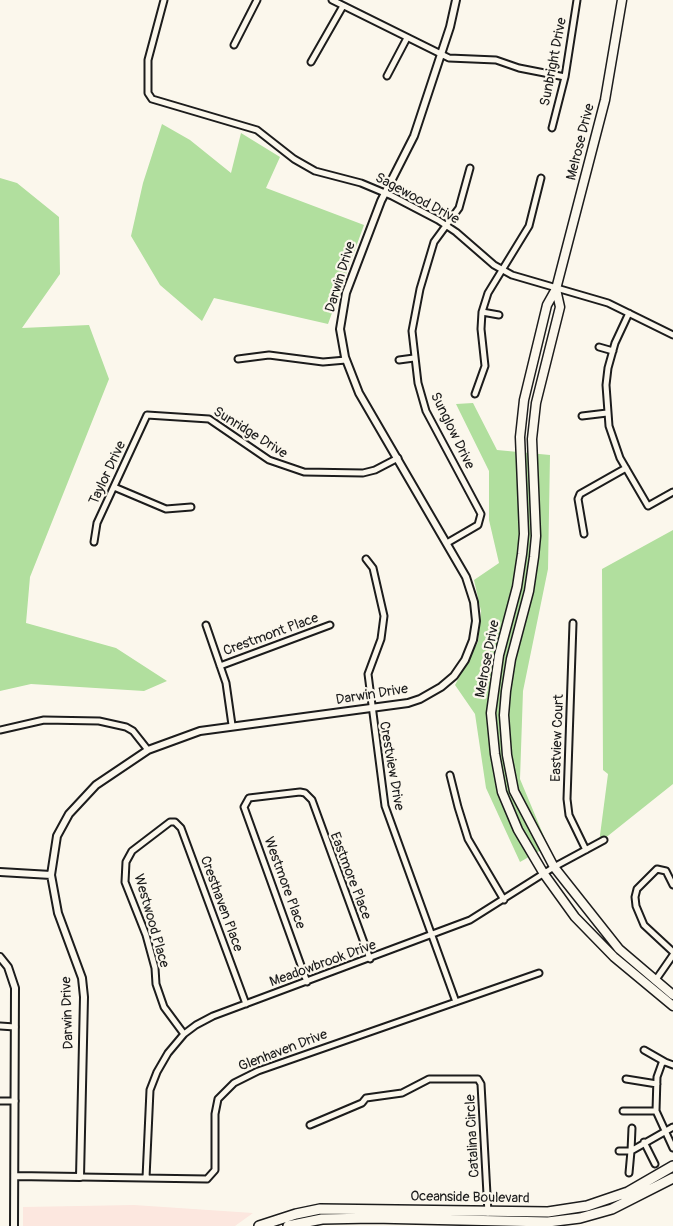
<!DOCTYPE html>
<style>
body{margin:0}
canvas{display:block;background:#fbf7ec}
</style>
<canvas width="673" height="1226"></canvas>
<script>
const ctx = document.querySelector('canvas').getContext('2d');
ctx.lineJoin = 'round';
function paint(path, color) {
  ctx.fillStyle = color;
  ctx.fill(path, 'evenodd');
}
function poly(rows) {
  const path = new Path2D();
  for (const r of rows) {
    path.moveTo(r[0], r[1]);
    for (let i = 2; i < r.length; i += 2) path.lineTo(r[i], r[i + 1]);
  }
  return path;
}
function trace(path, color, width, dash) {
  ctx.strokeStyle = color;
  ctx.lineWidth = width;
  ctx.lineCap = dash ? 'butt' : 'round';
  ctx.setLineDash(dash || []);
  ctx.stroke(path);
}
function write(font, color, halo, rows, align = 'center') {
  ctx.font = font + ' Pangolin,sans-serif';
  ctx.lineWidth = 4.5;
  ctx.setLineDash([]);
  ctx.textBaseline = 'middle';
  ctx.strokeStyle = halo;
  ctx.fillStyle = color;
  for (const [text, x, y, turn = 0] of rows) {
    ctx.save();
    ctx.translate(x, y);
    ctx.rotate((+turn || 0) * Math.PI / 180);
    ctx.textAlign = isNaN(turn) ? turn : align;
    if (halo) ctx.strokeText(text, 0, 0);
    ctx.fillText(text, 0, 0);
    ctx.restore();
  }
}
const built = poly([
 [134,1205,253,1213,235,1226,23,1226,23,1207]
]);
const green = poly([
 [162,124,190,140,231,173,241,133,280,157,266,188,364,225,328,324,214,298,202,321,160,285,131,236,143,183],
 [0,178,17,183,59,217,60,274,22,328,89,325,109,379,30,577,26,623,116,648,167,681,144,691,31,684,0,691],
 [473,403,497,450,550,455,548,569,523,691,520,779,548,846,520,862,486,788,475,714,455,685,478,642,481,611,474,580,499,563,489,520,489,471,456,404],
 [673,530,673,784,599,843,608,774,603,770,602,569]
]);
const minor = poly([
 [164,0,148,60,148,93,152,99,257,130,294,159,315,171,361,183,392,196,438,220,456,232,494,265,512,275,608,303,673,335],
 [332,0,449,58,496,60,519,68,565,77],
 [234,45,257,0],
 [311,62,343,6],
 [387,76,407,38],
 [552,128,565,77,577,0],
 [482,312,499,315],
 [629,313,615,343,608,368,606,385,609,426,620,458,648,506,673,492],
 [599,347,613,351],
 [238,359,269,355,323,362,346,360],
 [399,360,414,358],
 [475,394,485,366,481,329,482,312,488,293,529,226,541,178],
 [582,416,607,413],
 [114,487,166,509,191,507],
 [584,534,578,499,580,494,626,468],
 [94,542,97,523,147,415,209,419,269,460,304,472,363,473,375,470,398,458],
 [447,543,478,525,481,514,426,411,418,383,412,331,420,289,434,242,459,208,470,168],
 [366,559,373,568,384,616,381,639,368,674,385,806,456,1002],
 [573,623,567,799,569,815,586,850],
 [206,625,226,683,232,725],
 [220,666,330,625],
 [0,730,44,720,99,721,126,727,133,731,148,750],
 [450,775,458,807,468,839,504,900],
 [673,885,666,871,657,869,637,889,635,897,636,906,644,925,673,952],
 [655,981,673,955],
 [307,982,244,807,249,798,300,792,305,793,312,800,370,959],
 [0,1026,15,1027],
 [184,1034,164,1007,156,984,155,968,146,935,125,882,126,862,132,851,170,822,175,822,181,828,246,1004],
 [644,1050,665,1062],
 [673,1065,665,1062,662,1063,657,1077,656,1111,673,1148],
 [626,1079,657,1084],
 [0,1101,15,1101],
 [623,1111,656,1111],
 [310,1125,362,1103,366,1098,402,1093,429,1079,478,1079,481,1084,488,1213],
 [644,1142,655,1164],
 [619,1151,631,1151,632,1128],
 [629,1173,631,1151,673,1127],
 [80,1177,207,1179,215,1170,215,1114,218,1099,234,1083,258,1071,539,973],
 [146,1178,150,1090,157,1072,168,1053,184,1034,196,1025,213,1016,470,920,554,867,604,840]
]);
const tertiary = poly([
 [0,872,51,875],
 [0,957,8,967,15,988,14,1226],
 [15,1176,80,1177,84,997,82,978,58,913,51,875,57,836,69,814,96,785,148,750,200,731,408,703,420,699,441,687,454,676,465,660,473,640,476,621,474,602,466,577,359,393,345,357,340,329,346,293,381,201,414,136,450,27,456,0]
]);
const secondary = poly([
 [622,0,605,100,556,289,547,305,524,400,520,437,524,534,522,554,517,587,499,655,491,713,495,754,502,792,518,830,544,874,575,917,614,957,673,1006],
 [556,289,560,307,536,403,532,439,536,536,534,557,529,591,511,659,506,691,504,715,507,755,514,791,554,867,619,949,673,995]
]);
const primary = poly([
 [259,1226,296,1214,320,1209,548,1212,587,1206,628,1192,673,1166],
 [288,1226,322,1219,373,1218,548,1222,580,1218,612,1209,673,1178]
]);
const streetNames = [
 ["Sunbright Drive",554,62,-79],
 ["Melrose Drive",581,142,-76],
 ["Sagewood Drive",417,199,28],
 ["Darwin Drive",341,277,-73],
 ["Sunglow Drive",452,431,64],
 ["Sunridge Drive",250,433,32],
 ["Taylor Drive",108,473,-65],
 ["Crestmont Place",271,635,-20],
 ["Melrose Drive",488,659,-79],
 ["Darwin Drive",372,695,-9],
 ["Eastview Court",558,738,-88],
 ["Crestview Drive",391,766,80],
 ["Eastmore Place",350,876,69],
 ["Westmore Place",284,883,70],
 ["Cresthaven Place",221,904,70],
 ["Westwood Place",151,921,74],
 ["Meadowbrook Drive",323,964,-20],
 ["Darwin Drive",68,1013,-92],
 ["Glenhaven Drive",283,1051,-21],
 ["Catalina Circle",473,1136,-93],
 ["Oceanside Boulevard",470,1198,1]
];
paint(built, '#fce7df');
paint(green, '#b1df9e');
trace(minor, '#1c1c1c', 9);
trace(tertiary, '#1c1c1c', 10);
trace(secondary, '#1c1c1c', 11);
trace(primary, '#1c1c1c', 12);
trace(minor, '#fbf7ec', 5);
trace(tertiary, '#fbf7ec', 6);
trace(secondary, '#fbf7ec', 8);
trace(primary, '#fbf7ec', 9);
write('14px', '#1c1c1c', '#fbf7ec', streetNames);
</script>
